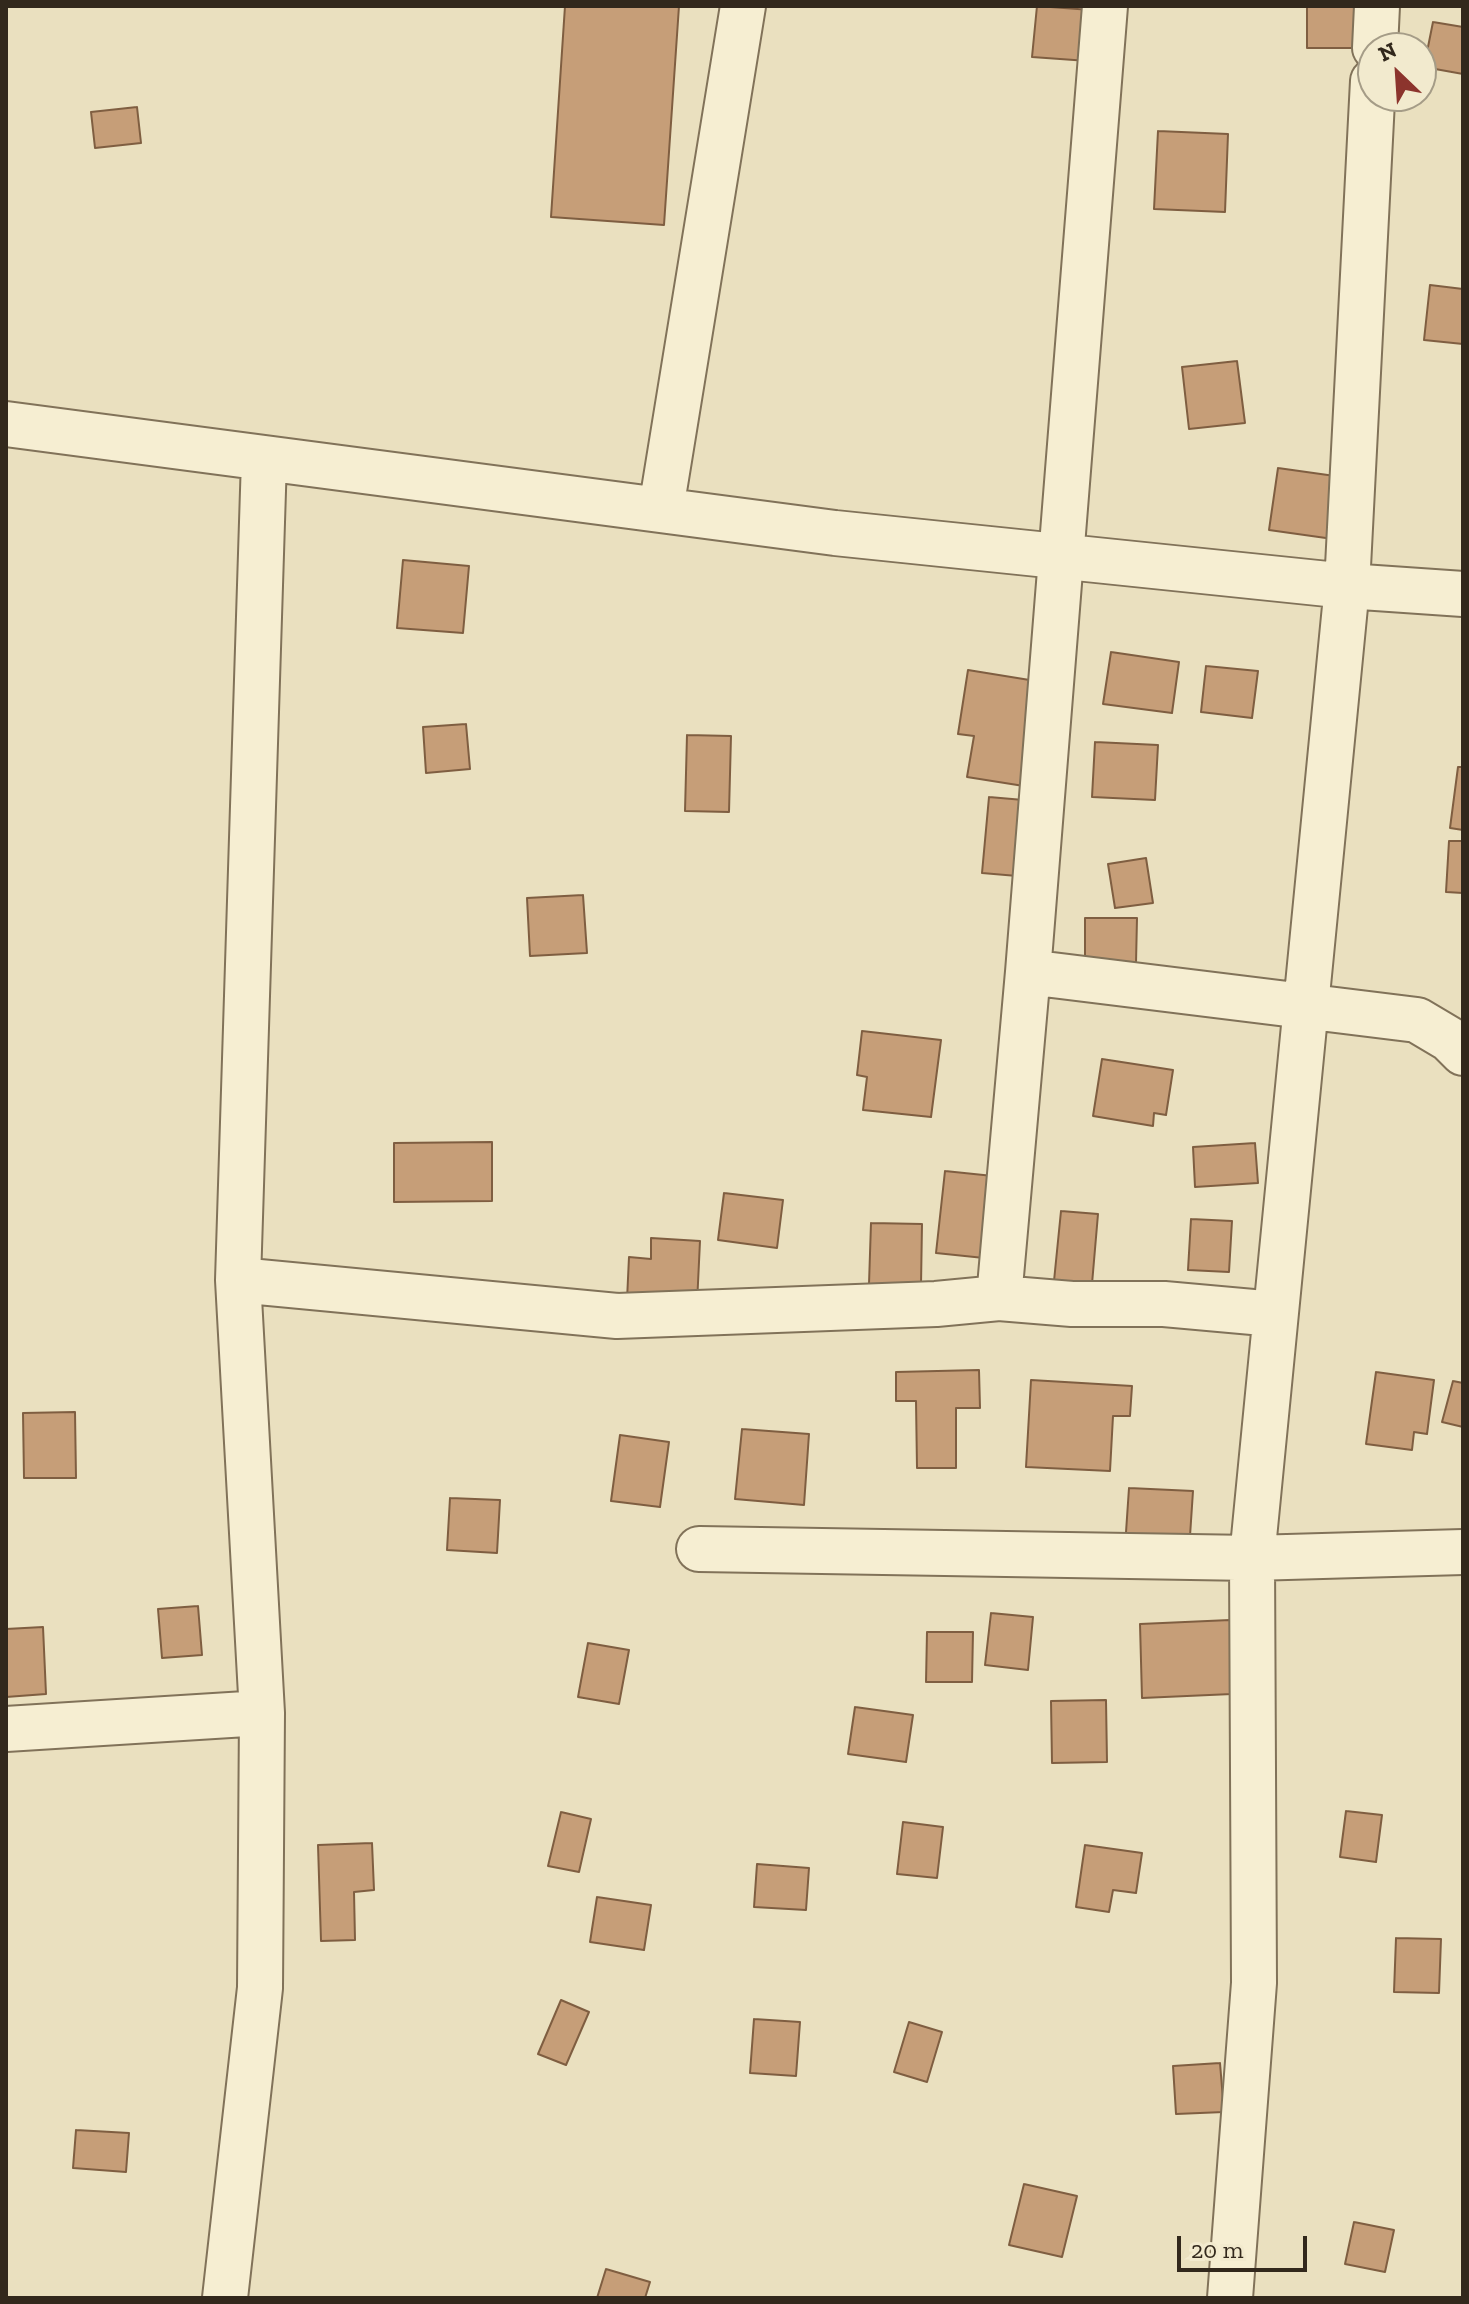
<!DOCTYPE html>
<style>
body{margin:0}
#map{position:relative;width:1469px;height:2304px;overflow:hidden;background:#eae0bf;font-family:"Zilla Slab",serif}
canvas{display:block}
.frame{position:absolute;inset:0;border:8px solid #32281c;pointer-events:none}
.north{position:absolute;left:1357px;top:32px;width:80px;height:80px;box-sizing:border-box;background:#f2eace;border:2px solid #a59c87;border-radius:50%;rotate:335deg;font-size:22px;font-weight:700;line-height:32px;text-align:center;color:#32281c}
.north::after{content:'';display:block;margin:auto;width:28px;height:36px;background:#8c342d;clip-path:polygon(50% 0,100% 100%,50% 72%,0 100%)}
.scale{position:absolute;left:1177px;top:2236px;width:130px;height:36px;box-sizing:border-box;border:4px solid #32281c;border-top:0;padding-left:10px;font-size:24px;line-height:28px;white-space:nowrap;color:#32281c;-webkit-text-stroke:6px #f2eace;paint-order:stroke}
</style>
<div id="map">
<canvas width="1469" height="2304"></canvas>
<div class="frame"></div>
<div class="north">N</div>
<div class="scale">20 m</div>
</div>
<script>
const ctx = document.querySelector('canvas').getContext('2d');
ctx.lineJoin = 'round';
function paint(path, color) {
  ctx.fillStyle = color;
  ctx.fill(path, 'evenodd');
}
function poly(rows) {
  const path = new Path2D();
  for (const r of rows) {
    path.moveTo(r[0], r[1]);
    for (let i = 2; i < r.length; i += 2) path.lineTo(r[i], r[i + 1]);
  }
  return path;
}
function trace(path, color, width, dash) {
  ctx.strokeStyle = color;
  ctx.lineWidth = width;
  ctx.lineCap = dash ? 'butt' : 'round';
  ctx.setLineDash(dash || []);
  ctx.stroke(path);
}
const building = poly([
 [565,6,679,6,664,225,551,217,565,6],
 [1037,6,1091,10,1088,61,1032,57,1037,6],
 [1307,6,1357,6,1357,48,1307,48,1307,6],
 [1433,22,1463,27,1463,74,1424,67,1433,22],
 [137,107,141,143,95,148,91,112,137,107],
 [1158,131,1228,134,1225,212,1154,209,1158,131],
 [1430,285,1463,289,1463,344,1424,340,1430,285],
 [1237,361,1245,423,1189,429,1182,367,1237,361],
 [1278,468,1342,477,1333,539,1269,530,1278,468],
 [403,560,469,566,463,633,397,628,403,560],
 [1111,652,1179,662,1172,713,1103,704,1111,652],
 [1206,666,1258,671,1252,718,1201,712,1206,666],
 [968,670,1048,683,1030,787,967,777,974,736,958,734,968,670],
 [466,724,470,769,426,773,423,727,466,724],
 [687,735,731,736,729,812,685,811,687,735],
 [1095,742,1158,745,1155,800,1092,797,1095,742],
 [1458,767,1463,767,1463,830,1450,828,1458,767],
 [989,797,1035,801,1029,877,982,873,989,797],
 [1449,841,1463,841,1463,893,1446,892,1449,841],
 [1146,858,1153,903,1115,908,1108,864,1146,858],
 [583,895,587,953,530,956,527,898,583,895],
 [1085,918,1137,918,1136,963,1085,962,1085,918],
 [862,1031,941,1040,931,1117,863,1110,867,1077,857,1075,862,1031],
 [1102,1059,1173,1070,1166,1115,1154,1113,1153,1126,1093,1116,1102,1059],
 [492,1142,492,1201,394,1202,394,1143,492,1142],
 [1255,1143,1258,1183,1195,1187,1193,1147,1255,1143],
 [945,1171,993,1176,984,1258,936,1253,945,1171],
 [724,1193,783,1200,777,1248,718,1240,724,1193],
 [1061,1211,1098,1214,1092,1284,1054,1281,1061,1211],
 [1191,1219,1232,1221,1229,1272,1188,1270,1191,1219],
 [871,1223,922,1224,921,1285,869,1284,871,1223],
 [651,1238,700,1241,697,1304,627,1300,629,1257,651,1259,651,1238],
 [979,1370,980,1408,956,1408,956,1468,917,1468,916,1401,896,1401,896,1372,979,1370],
 [1376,1372,1434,1380,1427,1434,1414,1432,1412,1450,1366,1444,1376,1372],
 [1031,1380,1132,1386,1130,1416,1113,1416,1110,1471,1026,1467,1031,1380],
 [1453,1381,1463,1383,1463,1427,1442,1422,1453,1381],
 [75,1412,76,1478,24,1478,23,1413,75,1412],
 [742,1429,809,1434,804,1505,735,1499,742,1429],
 [620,1435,669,1442,660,1507,611,1501,620,1435],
 [1129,1488,1193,1491,1189,1551,1125,1547,1129,1488],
 [450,1498,500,1500,497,1553,447,1550,450,1498],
 [198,1606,202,1655,162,1658,158,1609,198,1606],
 [991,1613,1033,1617,1028,1670,985,1665,991,1613],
 [1230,1620,1232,1694,1142,1698,1140,1624,1230,1620],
 [43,1627,46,1694,6,1697,6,1629,43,1627],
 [927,1632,973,1632,972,1682,926,1682,927,1632],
 [588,1643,629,1650,619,1704,578,1697,588,1643],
 [1106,1700,1107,1762,1052,1763,1051,1701,1106,1700],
 [855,1707,913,1715,906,1762,848,1754,855,1707],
 [1346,1811,1382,1815,1376,1862,1340,1857,1346,1811],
 [561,1812,591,1819,579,1872,548,1866,561,1812],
 [903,1822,943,1827,937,1878,897,1874,903,1822],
 [372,1843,374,1890,354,1892,355,1940,321,1941,318,1845,372,1843],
 [1085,1845,1142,1853,1136,1893,1113,1890,1109,1912,1076,1907,1085,1845],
 [757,1864,809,1868,806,1910,754,1907,757,1864],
 [597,1897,651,1905,644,1950,590,1942,597,1897],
 [1396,1938,1441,1939,1439,1993,1394,1992,1396,1938],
 [561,2000,589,2012,566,2065,538,2054,561,2000],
 [754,2019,800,2022,796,2076,750,2073,754,2019],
 [909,2022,942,2032,927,2082,894,2072,909,2022],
 [1220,2063,1224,2112,1176,2114,1173,2066,1220,2063],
 [76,2130,129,2133,126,2172,73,2168,76,2130],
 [1024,2184,1077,2196,1062,2257,1009,2245,1024,2184],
 [1354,2222,1394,2230,1385,2272,1345,2264,1354,2222],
 [606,2269,650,2282,645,2298,597,2298,606,2269]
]);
const minor = poly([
 [1375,48,1377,6],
 [6,424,835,533,1347,586,1463,594],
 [661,509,743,6],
 [1028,972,1105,6],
 [238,1280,617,1316,936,1304,999,1298,1072,1304,1164,1304,1275,1314],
 [999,1298,1028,972,1417,1020,1449,1039,1463,1053],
 [699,1549,1252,1558,1463,1552],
 [6,1729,262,1713],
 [225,2298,260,1988,262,1713,238,1280,264,459],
 [1230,2298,1254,1983,1252,1558,1347,586,1373,81]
]);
paint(building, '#c69e78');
trace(building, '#7f5e41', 2);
trace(minor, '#817259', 48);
trace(minor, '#f6eed2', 44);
</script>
